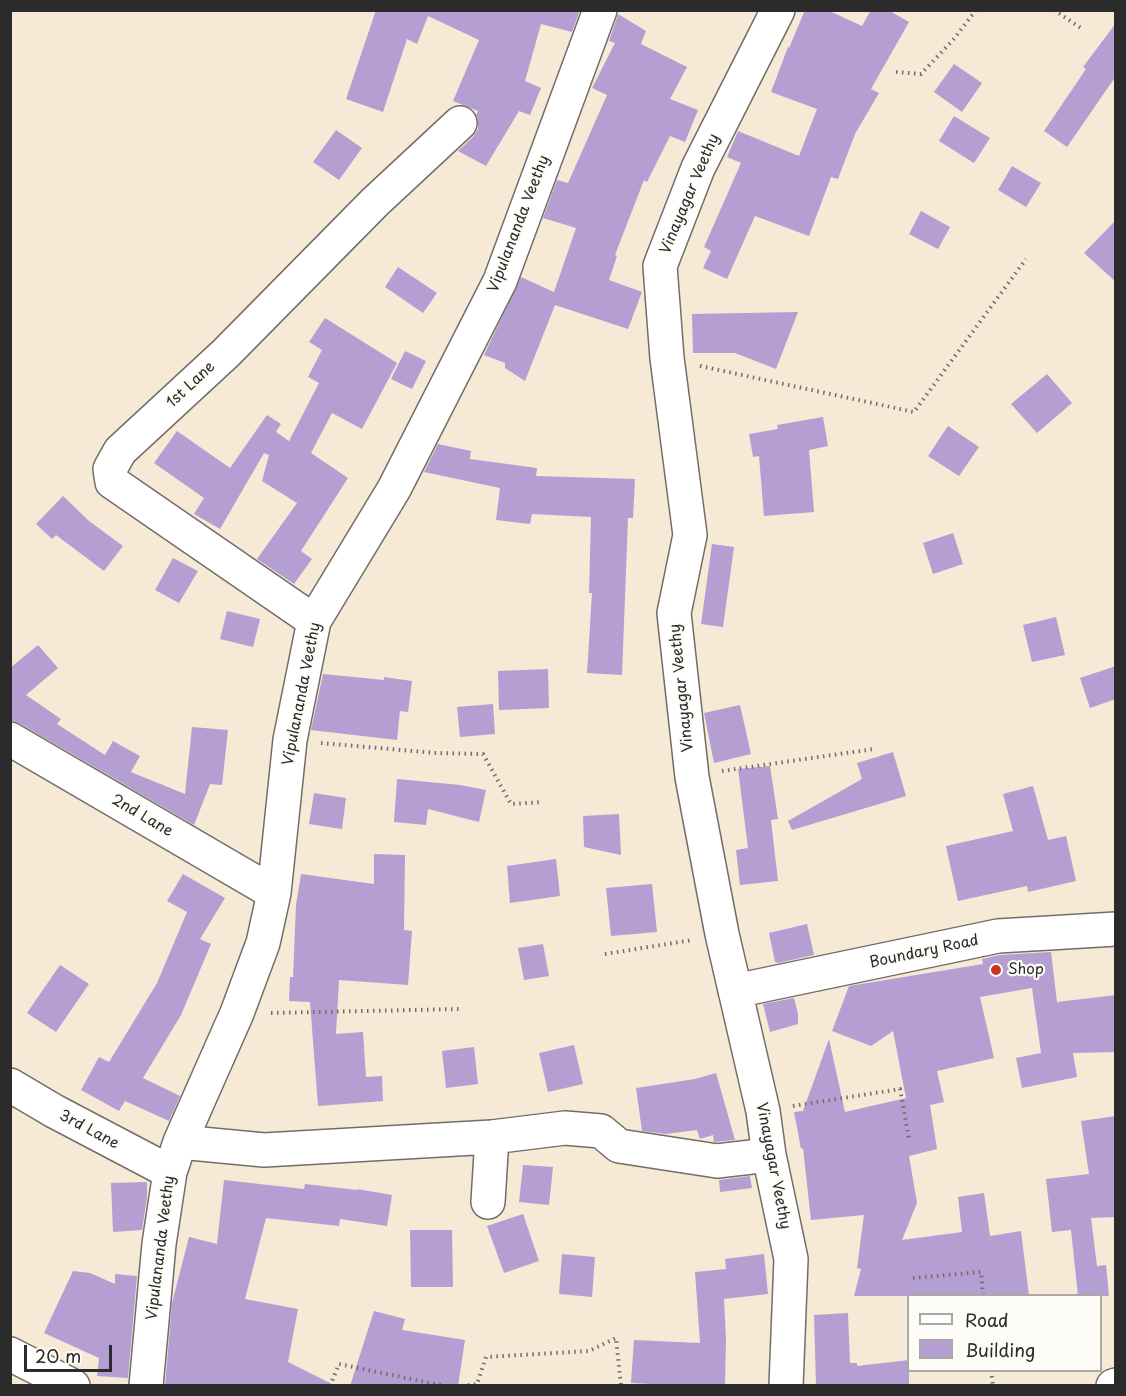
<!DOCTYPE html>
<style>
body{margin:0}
#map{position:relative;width:1126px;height:1396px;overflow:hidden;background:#f6e9d6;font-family:"Playpen Sans",sans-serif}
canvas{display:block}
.frame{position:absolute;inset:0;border:12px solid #2b2b2b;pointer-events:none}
.legend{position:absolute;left:907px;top:1294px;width:195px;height:78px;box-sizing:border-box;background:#fdfcf7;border:2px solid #a9a8a5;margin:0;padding:8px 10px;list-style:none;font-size:18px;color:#2b2b2b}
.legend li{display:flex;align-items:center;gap:12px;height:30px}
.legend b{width:30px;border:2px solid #a9a8a5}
.scale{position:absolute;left:24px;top:1345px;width:88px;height:27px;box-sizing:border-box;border:3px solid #2b2b2b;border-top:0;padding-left:8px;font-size:18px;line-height:21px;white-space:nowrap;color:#2b2b2b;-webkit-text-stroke:4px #fdfcf7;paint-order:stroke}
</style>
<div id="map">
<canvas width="1126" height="1396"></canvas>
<div class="frame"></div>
<ul class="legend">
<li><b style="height:8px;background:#fff"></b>Road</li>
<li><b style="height:16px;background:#b59ed2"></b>Building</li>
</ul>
<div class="scale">20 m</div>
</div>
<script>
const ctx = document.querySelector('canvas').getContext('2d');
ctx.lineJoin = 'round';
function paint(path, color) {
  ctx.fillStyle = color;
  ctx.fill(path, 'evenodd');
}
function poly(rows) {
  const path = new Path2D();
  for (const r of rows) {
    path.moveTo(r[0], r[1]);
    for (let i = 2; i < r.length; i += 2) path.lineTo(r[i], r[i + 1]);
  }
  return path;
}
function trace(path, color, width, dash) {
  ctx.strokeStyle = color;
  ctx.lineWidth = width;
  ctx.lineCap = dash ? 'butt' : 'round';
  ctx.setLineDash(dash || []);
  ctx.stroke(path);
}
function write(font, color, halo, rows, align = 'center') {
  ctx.font = font + ' "Playpen Sans",sans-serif';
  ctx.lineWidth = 4.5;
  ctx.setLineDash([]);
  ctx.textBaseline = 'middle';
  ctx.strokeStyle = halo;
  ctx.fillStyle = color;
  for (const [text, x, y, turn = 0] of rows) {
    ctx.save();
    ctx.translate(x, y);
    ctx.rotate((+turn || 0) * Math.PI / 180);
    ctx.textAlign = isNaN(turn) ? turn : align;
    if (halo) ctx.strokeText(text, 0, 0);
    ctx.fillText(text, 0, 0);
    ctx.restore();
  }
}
const building = poly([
 [376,10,509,11,580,10,572,32,541,24,525,81,541,88,530,115,519,111,486,166,458,151,473,137,478,129,478,119,476,115,478,111,453,101,479,40,428,16,417,44,407,39,383,112,346,99],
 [805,10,827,10,862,26,871,10,888,10,909,22,871,89,879,93,855,134,838,179,831,177,809,236,755,216,727,279,703,268,711,251,704,247,741,163,727,157,738,131,799,156,817,109,771,92,788,47,789,48],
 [618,14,646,31,641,44,687,67,670,99,698,110,685,142,670,136,647,182,644,180,615,255,617,256,609,280,642,292,628,329,555,305,525,381,505,368,505,363,484,355,521,277,554,292,576,228,543,218,557,180,568,183,607,95,592,88,615,43,609,41],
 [1116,23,1116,76,1067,147,1044,131,1086,69,1083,67],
 [954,64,982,83,962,112,934,92],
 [954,116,990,138,974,163,939,141],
 [336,130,362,148,339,180,313,162],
 [1012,166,1041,183,1026,207,998,190],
 [921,211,950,227,938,249,909,234],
 [1116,220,1116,282,1084,253],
 [398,267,437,293,423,313,385,287],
 [798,312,776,369,735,353,693,353,692,314],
 [325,318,397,363,362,429,332,413,311,453,348,478,301,551,312,559,294,584,257,559,297,503,262,481,269,455,264,453,220,529,194,514,204,498,154,463,177,431,230,468,267,415,281,424,276,432,289,441,319,383,308,377,322,350,309,342],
 [405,351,426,361,412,389,391,379],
 [1047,374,1072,403,1037,433,1011,404],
 [823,417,828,446,809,450,814,512,764,516,759,456,753,457,749,434,778,429,777,425],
 [948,426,979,447,959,476,928,456],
 [438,444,471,451,470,459,537,468,536,476,635,479,633,518,628,518,622,675,587,673,592,593,589,593,591,517,532,514,530,524,496,520,500,488,424,472],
 [63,496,89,521,123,546,104,571,56,535,52,539,36,524],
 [953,533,963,564,933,574,923,543],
 [712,544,734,547,723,627,701,624],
 [173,558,198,571,179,603,155,590],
 [227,611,260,619,253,647,220,639],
 [1056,617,1065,655,1032,662,1023,625],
 [38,645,58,668,26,695,61,719,57,724,105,755,113,741,140,756,131,772,185,794,192,727,228,730,222,785,210,784,194,825,19,723,10,720,10,668],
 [1116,666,1116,699,1090,708,1080,678],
 [548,669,549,708,499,710,498,671],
 [323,674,384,680,384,677,412,681,408,712,400,711,397,740,311,730],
 [493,704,495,734,460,737,457,707],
 [740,705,751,754,714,763,704,713],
 [893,752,906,796,792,830,788,821,862,779,857,763],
 [770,766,778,819,771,820,778,881,740,885,736,850,748,848,738,769],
 [397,779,460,785,486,790,479,822,428,809,426,825,394,822],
 [1033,786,1048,840,1066,836,1076,881,1028,892,1027,886,958,901,946,846,1013,831,1003,794],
 [314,793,346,798,342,829,309,824],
 [619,814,621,855,584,847,583,816],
 [374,854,405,855,404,930,412,931,408,985,339,980,336,1034,363,1032,366,1077,382,1076,383,1101,318,1106,310,1002,289,1001,290,977,293,977,296,905,301,874,374,884],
 [556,859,560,896,510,903,507,866],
 [183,874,225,898,200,939,211,944,181,1015,143,1078,180,1096,169,1121,125,1101,119,1111,81,1090,99,1057,109,1062,157,983,187,912,167,901],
 [652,884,657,932,611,936,606,888],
 [807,924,814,955,778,963,775,962,769,933],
 [543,944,549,976,524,980,518,948],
 [1051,952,1057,1002,1116,995,1116,1052,1073,1053,1077,1077,1022,1088,1016,1058,1041,1053,1032,988,980,997,994,1058,937,1071,944,1102,930,1105,937,1149,909,1156,917,1203,902,1240,962,1232,958,1197,984,1193,990,1236,1021,1231,1029,1296,854,1296,861,1269,857,1268,864,1215,811,1220,803,1148,801,1149,794,1112,803,1111,829,1039,845,1112,906,1098,893,1031,871,1046,832,1031,849,986,983,964,982,959,1000,955],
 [60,965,89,984,56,1032,27,1013],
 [794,998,798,1014,798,1024,770,1032,763,1004],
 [574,1045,583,1084,548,1092,539,1053],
 [474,1047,478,1084,446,1088,442,1051],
 [716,1073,735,1140,714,1142,713,1135,700,1139,697,1130,666,1134,642,1131,636,1088,695,1079],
 [1116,1116,1116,1217,1091,1218,1097,1266,1106,1265,1109,1296,1078,1296,1071,1230,1052,1232,1046,1179,1089,1174,1081,1121],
 [523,1165,553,1167,549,1205,519,1202],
 [750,1176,752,1188,720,1192,719,1180],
 [224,1180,304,1189,305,1184,357,1190,357,1189,392,1195,387,1226,340,1219,339,1226,266,1218,245,1299,298,1309,288,1362,336,1386,165,1386,172,1303,189,1237,217,1244],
 [147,1182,147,1197,142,1230,113,1232,111,1183],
 [523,1214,539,1261,504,1273,487,1226],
 [410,1230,452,1230,453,1287,411,1287],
 [562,1254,595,1257,592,1297,559,1294],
 [764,1254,768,1294,724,1299,726,1339,725,1384,674,1385,631,1383,634,1340,700,1343,695,1272,726,1269,725,1259],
 [73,1271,90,1273,115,1284,115,1274,137,1276,128,1378,97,1376,99,1358,44,1333],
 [374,1311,405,1319,402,1330,465,1340,458,1386,350,1386],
 [848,1313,850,1363,857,1363,857,1366,909,1360,909,1386,816,1386,814,1315]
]);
const path = poly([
 [1054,10,1081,28],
 [896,72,921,74,953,40,976,10],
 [700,366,914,412,1026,259],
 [321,743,436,753,483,754,511,804,543,802],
 [722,771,874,749],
 [605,954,692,940],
 [271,1013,462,1009],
 [793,1106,900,1089,909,1139],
 [913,1278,981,1272,983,1296],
 [991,1370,993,1386],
 [330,1386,339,1364,445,1386],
 [462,1386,477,1384,486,1357,589,1351,616,1338,621,1386]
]);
const minor = poly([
 [778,10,698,168,660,266,667,358,690,535,674,613,692,777,722,934,763,1111,769,1155,791,1259,786,1386],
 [314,621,112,482,110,469,120,451,226,353,375,202,460,123],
 [10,739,274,893],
 [735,991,998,936,1116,929],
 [10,1085,54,1111,170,1172],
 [180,1142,264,1150,492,1137,565,1128,601,1131,619,1146,717,1161,769,1155],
 [488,1202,492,1137],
 [10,1354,73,1386],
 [146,1386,159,1244,170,1172,180,1142,237,1013,263,943,274,893,290,740,314,621,394,489,500,281,600,10],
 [1113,1386,1116,1385]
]);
const markers = [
 [996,970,6,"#c8321e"]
];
const streetNames = [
 ["Vinayagar Veethy",690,194,-67],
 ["Vipulananda Veethy",519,224,-69],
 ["1st Lane",191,385,-43],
 ["Vinayagar Veethy",682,688,-96],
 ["Vipulananda Veethy",302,694,-79],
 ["2nd Lane",142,816,30],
 ["Boundary Road",924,952,-12],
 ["3rd Lane",89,1130,28],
 ["Vinayagar Veethy",773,1166,79],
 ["Vipulananda Veethy",161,1248,-83]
];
const poiNames = [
 ["Shop",1008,970]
];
paint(building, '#b59ed2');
trace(minor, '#726e67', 36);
trace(path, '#726e67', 4, [1.5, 4.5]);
trace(minor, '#fff', 33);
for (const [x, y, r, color] of markers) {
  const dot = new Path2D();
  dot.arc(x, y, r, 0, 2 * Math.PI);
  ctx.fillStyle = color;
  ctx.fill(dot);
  trace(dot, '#fdfcf7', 2);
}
write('15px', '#2b2b2b', '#fdfcf7', streetNames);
write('15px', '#2b2b2b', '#fdfcf7', poiNames, 'left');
</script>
